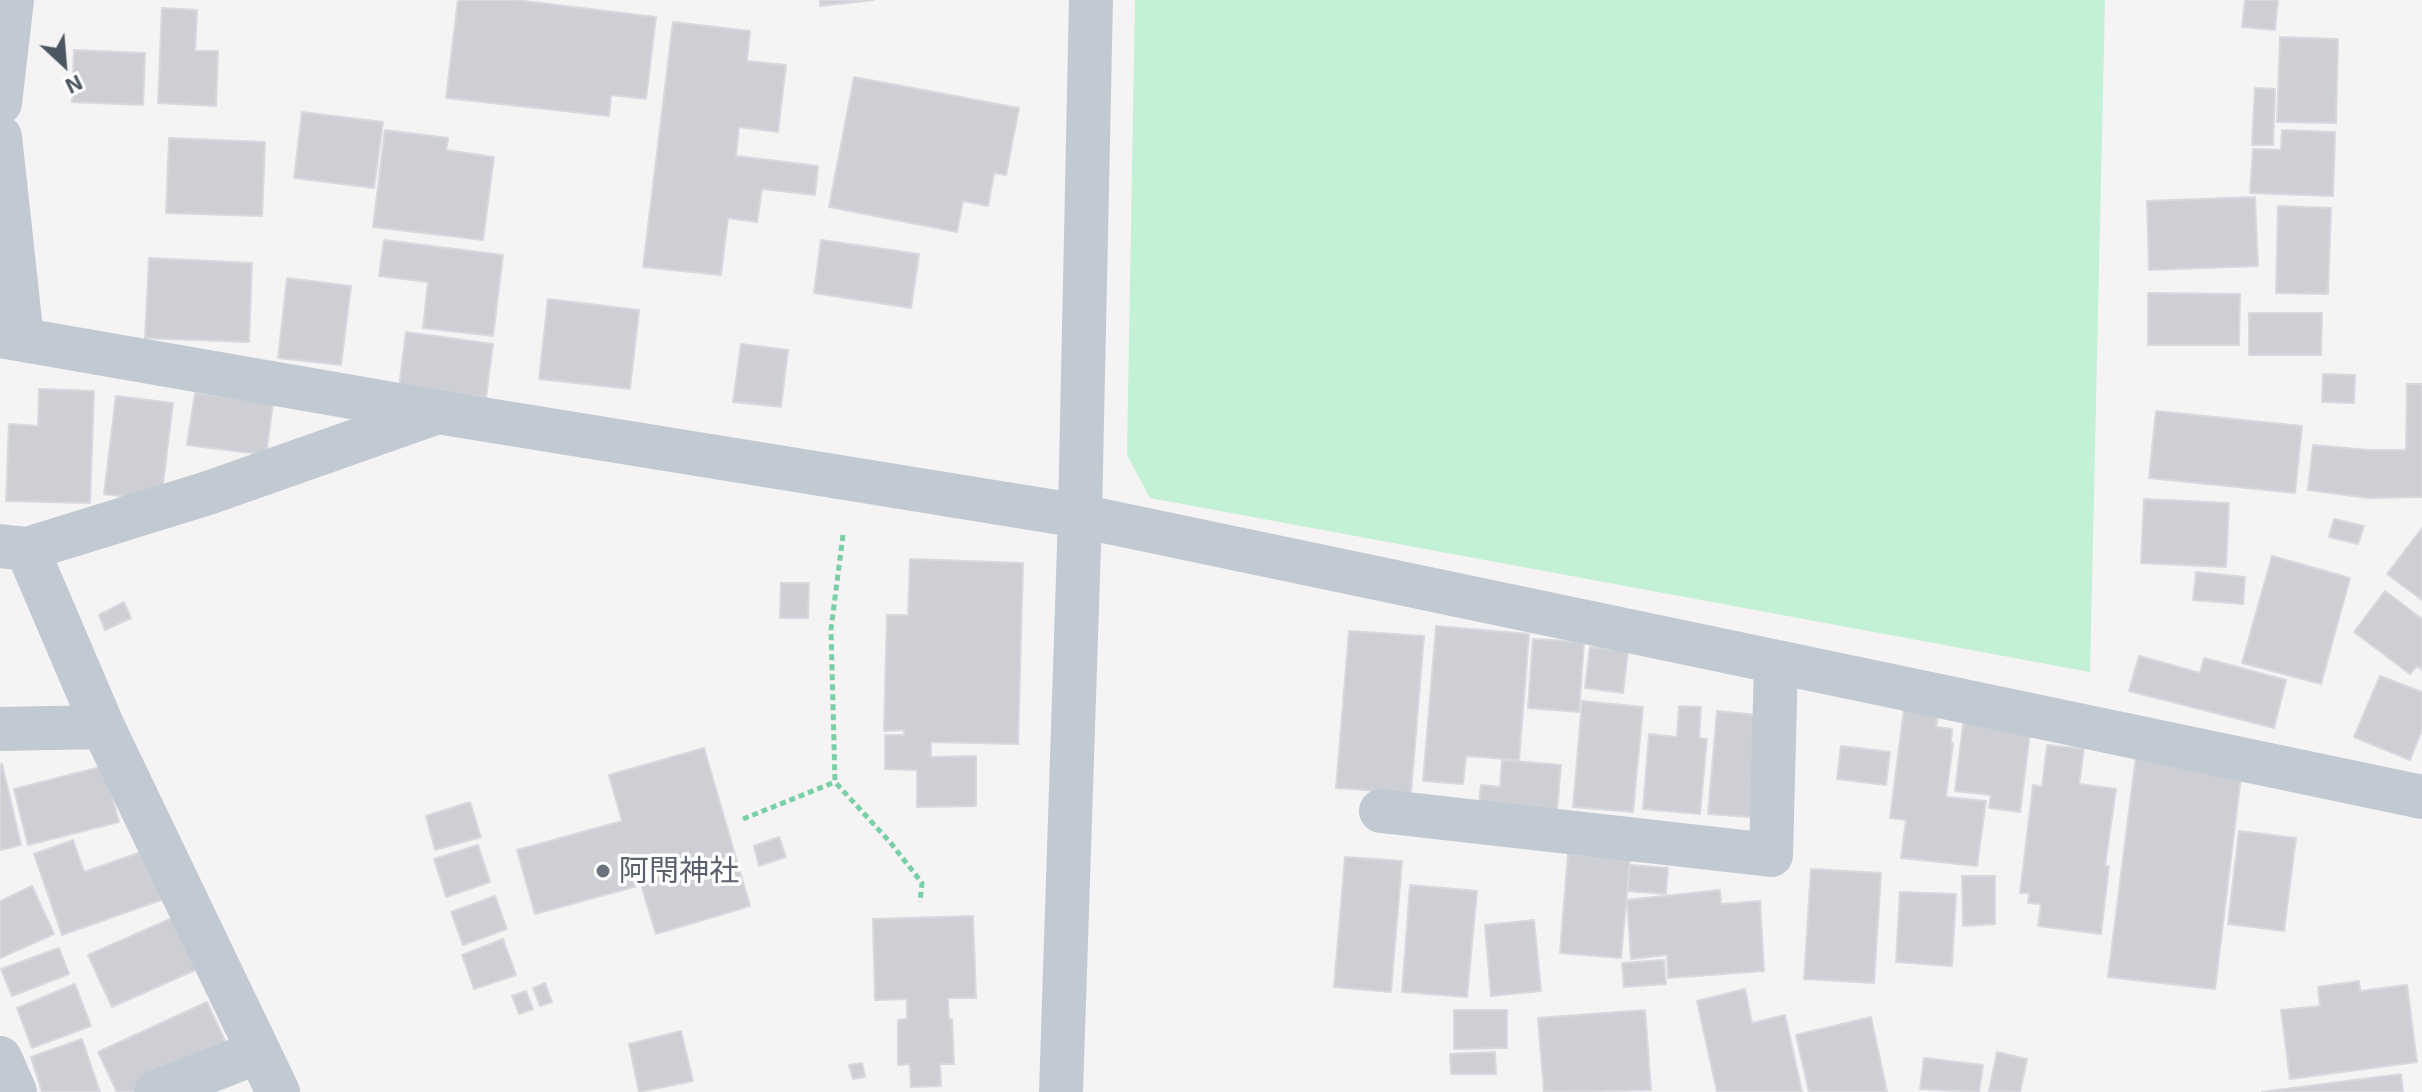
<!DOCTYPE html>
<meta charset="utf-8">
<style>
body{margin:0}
#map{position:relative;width:2422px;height:1092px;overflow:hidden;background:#f5f3f3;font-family:"Exo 2",sans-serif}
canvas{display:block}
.north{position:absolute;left:24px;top:24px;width:80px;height:80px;-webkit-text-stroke:6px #fff;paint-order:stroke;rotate:154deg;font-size:22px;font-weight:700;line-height:32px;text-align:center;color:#4a5661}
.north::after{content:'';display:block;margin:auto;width:28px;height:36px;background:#4a5661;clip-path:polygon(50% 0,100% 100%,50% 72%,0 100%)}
</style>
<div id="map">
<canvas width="2422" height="1092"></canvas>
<div class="north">N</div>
</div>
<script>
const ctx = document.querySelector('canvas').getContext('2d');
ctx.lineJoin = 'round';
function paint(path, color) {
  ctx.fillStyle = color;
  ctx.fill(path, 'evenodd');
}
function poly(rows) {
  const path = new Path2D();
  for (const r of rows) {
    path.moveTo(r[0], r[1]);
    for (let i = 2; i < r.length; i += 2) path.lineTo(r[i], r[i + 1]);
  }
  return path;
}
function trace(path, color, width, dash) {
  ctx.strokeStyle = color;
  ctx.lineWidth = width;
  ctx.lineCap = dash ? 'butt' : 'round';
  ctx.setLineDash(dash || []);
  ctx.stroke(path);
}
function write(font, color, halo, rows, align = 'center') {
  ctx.font = font + ' "Exo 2","Noto Sans JP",sans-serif';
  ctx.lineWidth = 7;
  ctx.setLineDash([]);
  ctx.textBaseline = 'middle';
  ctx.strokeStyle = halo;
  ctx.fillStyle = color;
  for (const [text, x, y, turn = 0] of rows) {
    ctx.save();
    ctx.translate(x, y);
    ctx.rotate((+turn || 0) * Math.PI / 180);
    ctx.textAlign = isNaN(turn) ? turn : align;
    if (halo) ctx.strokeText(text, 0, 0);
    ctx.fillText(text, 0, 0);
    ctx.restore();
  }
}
const green = poly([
 [1135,0,2105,0,2090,672,1150,498,1127,455]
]);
const building = poly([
 [458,0,516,0,656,17,646,99,611,95,609,116,446,98,458,0],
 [820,0,873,0,820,6,820,0],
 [2245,0,2278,0,2275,30,2242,27,2245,0],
 [162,8,197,10,195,51,218,51,216,106,158,103,162,8],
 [673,22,750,31,747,61,786,65,778,132,739,127,736,156,818,166,815,195,762,189,757,222,728,218,721,275,643,267,673,22],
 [2280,37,2338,39,2336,123,2277,122,2280,37],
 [74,50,145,53,143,105,72,102,74,50],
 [854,77,1019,108,1006,175,994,173,988,206,963,201,957,232,829,207,854,77],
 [2255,88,2275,89,2273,145,2252,145,2255,88],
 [302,112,383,122,374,188,294,178,302,112],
 [385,130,448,138,446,150,494,157,483,240,373,227,385,130],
 [2282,130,2335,132,2333,196,2250,193,2253,149,2281,150,2282,130],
 [169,138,265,142,262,216,166,213,169,138],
 [2255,197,2258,266,2149,270,2147,201,2255,197],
 [2278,206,2331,208,2328,294,2276,293,2278,206],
 [384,240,503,255,493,336,423,328,428,282,379,276,384,240],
 [821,240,919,254,911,308,814,293,821,240],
 [149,258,252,263,249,342,145,338,149,258],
 [287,278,351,286,341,365,278,358,287,278],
 [2148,293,2240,294,2239,345,2148,345,2148,293],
 [548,299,639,310,630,389,539,379,548,299],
 [2249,313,2322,313,2321,355,2249,355,2249,313],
 [406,332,493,344,486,397,399,387,406,332],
 [741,344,788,350,781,407,733,402,741,344],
 [2323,374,2355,375,2354,403,2322,402,2323,374],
 [2407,384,2422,384,2422,497,2368,498,2308,490,2313,445,2368,450,2406,450,2407,384],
 [39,389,94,391,90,503,6,501,9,424,38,426,39,389],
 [195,393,273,403,266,455,187,445,195,393],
 [116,396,173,403,161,501,104,494,116,396],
 [2156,411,2302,426,2295,493,2149,478,2156,411],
 [2144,499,2229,503,2226,567,2141,563,2144,499],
 [2334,519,2364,526,2358,544,2329,537,2334,519],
 [2422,528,2422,600,2387,574,2422,528],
 [2272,556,2350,578,2321,684,2242,663,2272,556],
 [910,559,1023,563,1018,744,931,742,931,757,976,756,976,806,917,807,917,770,885,769,885,735,904,735,904,730,884,731,887,615,908,615,910,559],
 [2196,572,2245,577,2243,604,2193,600,2196,572],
 [781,583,809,583,808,618,780,618,781,583],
 [2385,591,2422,619,2422,670,2417,666,2410,674,2354,632,2385,591],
 [124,602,131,618,105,630,99,615,124,602],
 [1436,626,1529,634,1519,760,1466,756,1463,784,1423,781,1436,626],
 [1349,631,1424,636,1411,793,1336,788,1349,631],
 [1533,639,1584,642,1579,712,1528,708,1533,639],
 [1590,647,1628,651,1623,693,1585,688,1590,647],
 [2139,656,2200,673,2204,658,2286,680,2274,728,2129,691,2139,656],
 [2380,676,2422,692,2422,730,2410,760,2354,737,2380,676],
 [1582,701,1643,707,1633,812,1573,807,1582,701],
 [1905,701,1939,706,1936,727,1952,729,1951,743,1953,743,1946,797,1986,801,1977,866,1901,858,1906,820,1890,818,1905,701],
 [1679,706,1701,707,1699,738,1707,739,1700,814,1643,809,1649,734,1677,737,1679,706],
 [1717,711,1767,716,1765,818,1708,814,1717,711],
 [1964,717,2031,725,2020,812,1989,808,1991,795,1955,791,1964,717],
 [2047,745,2084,749,2079,784,2116,789,2105,866,2109,866,2101,934,2038,926,2041,904,2028,903,2029,893,2020,893,2033,785,2042,787,2047,745],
 [1841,746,1890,752,1886,785,1837,779,1841,746],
 [704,748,750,906,656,934,641,885,535,914,517,850,622,821,609,775,704,748],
 [2137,748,2243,760,2215,989,2108,977,2137,748],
 [1502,760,1561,765,1557,811,1479,803,1481,785,1500,787,1502,760],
 [2,764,21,845,0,850,0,765,2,764],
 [104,766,119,822,28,845,14,789,104,766],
 [470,802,481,837,435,850,426,816,470,802],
 [2239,831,2296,838,2284,931,2228,924,2239,831],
 [779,837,786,857,759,866,754,846,779,837],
 [73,840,84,872,147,850,164,899,62,935,34,854,73,840],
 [478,845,490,882,446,897,434,859,478,845],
 [1568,854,1630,859,1621,958,1560,953,1568,854],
 [1345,857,1402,861,1391,992,1334,987,1345,857],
 [1630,865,1668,868,1666,894,1628,891,1630,865],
 [1811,869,1881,873,1874,983,1804,979,1811,869],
 [1962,876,1995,876,1995,924,1963,926,1962,876],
 [1410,885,1477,891,1467,997,1402,992,1410,885],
 [32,886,54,934,0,958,0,901,32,886],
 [1720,890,1721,904,1760,901,1764,971,1668,978,1667,955,1631,959,1627,900,1720,890],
 [1900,892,1956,894,1952,966,1896,962,1900,892],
 [495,896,507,929,463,945,451,912,495,896],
 [179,915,202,967,112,1007,88,955,179,915],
 [973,916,976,998,948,998,949,1019,952,1019,954,1064,940,1064,941,1086,911,1087,910,1064,898,1065,898,1020,907,1019,907,999,875,1000,873,919,973,916],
 [1534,920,1541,991,1491,996,1485,925,1534,920],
 [503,939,516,975,474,989,462,955,503,939],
 [59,948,69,974,12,996,1,969,59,948],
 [1664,960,1666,984,1624,987,1622,963,1664,960],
 [2359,981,2360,991,2407,985,2417,1062,2290,1079,2281,1010,2320,1006,2318,987,2359,981],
 [545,983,552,1002,540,1006,533,988,545,983],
 [75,984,91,1026,32,1048,17,1008,75,984],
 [1745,989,1752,1023,1785,1015,1802,1092,1717,1092,1697,1001,1745,989],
 [526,991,533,1009,519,1014,512,996,526,991],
 [207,1002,228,1047,132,1092,117,1092,98,1052,207,1002],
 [1454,1010,1507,1010,1507,1048,1454,1049,1454,1010],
 [1645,1010,1651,1090,1544,1092,1538,1018,1645,1010],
 [1871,1017,1887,1092,1809,1092,1796,1035,1871,1017],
 [681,1031,693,1081,639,1092,629,1044,681,1031],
 [82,1039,100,1092,42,1092,31,1057,82,1039],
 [1495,1052,1496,1074,1451,1074,1450,1054,1495,1052],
 [1997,1052,2027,1059,2020,1092,1989,1091,1997,1052],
 [1924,1058,1983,1065,1979,1092,1920,1089,1924,1058],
 [862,1063,865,1077,853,1079,849,1065,862,1063],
 [2401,1074,2403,1092,2262,1092,2401,1074]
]);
const path = poly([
 [843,535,831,629,835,782,890,842,922,883,920,902],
 [743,819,835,782]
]);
const minor = poly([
 [0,103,12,0],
 [0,137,22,339],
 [0,336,438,412,1080,516,2422,797],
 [0,546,27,549,208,493,435,413],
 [27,549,103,727,278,1092],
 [0,729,103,727],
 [1381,811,1771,855,1776,662],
 [0,1058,15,1092],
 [156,1092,258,1052],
 [1061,1092,1080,516,1091,0]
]);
const markers = [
 [603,871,8,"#6b7280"]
];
const worshipNames = [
 ["阿閇神社",619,871]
];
paint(green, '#c3f1d5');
paint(building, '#cdcfd5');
trace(building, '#d7d9de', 2);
trace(path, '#7ad0a6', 5, [6, 4]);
trace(minor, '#c1cad2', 44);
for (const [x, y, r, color] of markers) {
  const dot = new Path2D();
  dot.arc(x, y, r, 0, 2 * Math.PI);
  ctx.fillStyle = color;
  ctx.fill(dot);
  trace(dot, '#fff', 3);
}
write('30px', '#5b616d', '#fff', worshipNames, 'left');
</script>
